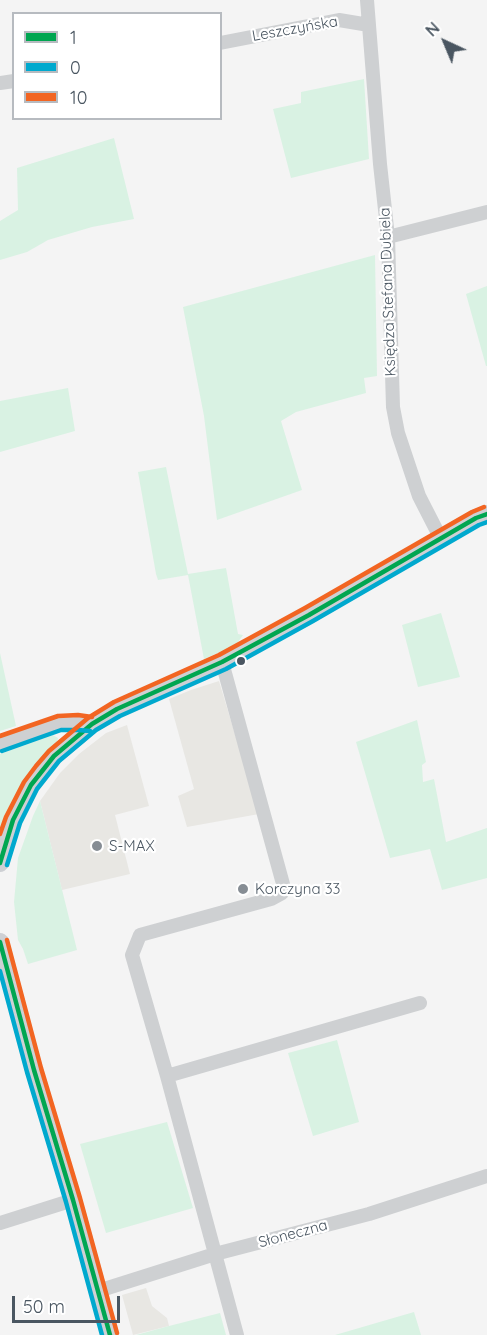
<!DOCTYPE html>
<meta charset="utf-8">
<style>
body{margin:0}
#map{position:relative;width:487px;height:1335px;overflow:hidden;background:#f4f4f4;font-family:Quicksand,sans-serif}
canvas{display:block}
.legend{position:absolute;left:12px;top:12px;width:210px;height:108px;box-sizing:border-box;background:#fff;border:2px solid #b7bbc0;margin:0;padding:8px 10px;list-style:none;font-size:18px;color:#4a5661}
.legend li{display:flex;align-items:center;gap:12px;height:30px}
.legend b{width:30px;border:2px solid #b7bbc0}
.north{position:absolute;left:415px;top:12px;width:60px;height:60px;-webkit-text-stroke:4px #fff;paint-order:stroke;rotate:316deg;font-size:16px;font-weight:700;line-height:24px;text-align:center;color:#4a5661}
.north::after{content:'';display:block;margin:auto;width:21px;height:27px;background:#4a5661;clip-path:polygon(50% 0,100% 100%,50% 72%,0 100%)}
.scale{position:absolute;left:12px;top:1296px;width:108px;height:27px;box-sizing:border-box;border:3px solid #4a5661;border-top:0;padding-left:8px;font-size:18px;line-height:21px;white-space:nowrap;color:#4a5661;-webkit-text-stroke:4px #fff;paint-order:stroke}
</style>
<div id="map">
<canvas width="487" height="1335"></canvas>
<ul class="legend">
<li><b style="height:8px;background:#00a651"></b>1</li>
<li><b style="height:8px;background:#00a9ce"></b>0</li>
<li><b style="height:8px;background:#f26522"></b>10</li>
</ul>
<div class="north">N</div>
<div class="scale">50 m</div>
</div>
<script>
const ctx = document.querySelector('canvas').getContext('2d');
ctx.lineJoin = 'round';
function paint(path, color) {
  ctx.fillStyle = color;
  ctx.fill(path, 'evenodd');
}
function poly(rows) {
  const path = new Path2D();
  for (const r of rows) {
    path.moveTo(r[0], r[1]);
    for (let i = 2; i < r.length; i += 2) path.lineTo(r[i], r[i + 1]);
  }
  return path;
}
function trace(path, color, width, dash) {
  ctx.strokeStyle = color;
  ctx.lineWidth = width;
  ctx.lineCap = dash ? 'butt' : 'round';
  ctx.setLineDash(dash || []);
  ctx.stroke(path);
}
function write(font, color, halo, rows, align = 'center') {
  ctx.font = font + ' Quicksand,sans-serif';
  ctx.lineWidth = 4.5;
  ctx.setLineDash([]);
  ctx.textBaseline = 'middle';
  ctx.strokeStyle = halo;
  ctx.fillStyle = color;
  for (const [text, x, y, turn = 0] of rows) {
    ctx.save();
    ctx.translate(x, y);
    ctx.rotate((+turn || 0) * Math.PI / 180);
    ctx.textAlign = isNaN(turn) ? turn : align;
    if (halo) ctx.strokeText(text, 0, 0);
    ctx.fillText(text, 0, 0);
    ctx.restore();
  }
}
const commercial = poly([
 [219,681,259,814,187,827,178,796,194,789,169,699,191,690],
 [127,725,149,806,115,815,130,874,62,890,40,801,60,773,79,754,106,733],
 [146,1288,152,1306,167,1318,169,1326,133,1335,122,1295]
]);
const green = poly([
 [364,79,369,159,291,178,273,109,301,103,301,92],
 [114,138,134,219,92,227,48,240,27,252,0,260,0,221,18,210,17,168],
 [375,255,377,376,364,378,366,393,296,412,281,421,302,490,217,520,204,416,183,307],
 [487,286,487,366,486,366,466,294],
 [68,388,75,431,0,452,0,401],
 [166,467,188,574,226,568,238,634,243,635,236,645,204,659,188,575,158,580,156,574,138,472],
 [441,613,460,677,418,687,402,625],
 [0,653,16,726,0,731],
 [417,720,426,762,422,765,423,782,434,779,446,842,487,828,487,878,442,890,430,849,390,858,356,742],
 [53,735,58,738,57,742,0,831,0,754],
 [40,801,77,950,28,964,23,949,18,940,14,902,18,858,33,816],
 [337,1040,359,1122,313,1136,288,1053],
 [167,1122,193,1208,106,1233,80,1144],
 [414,1312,421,1335,335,1335],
 [220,1313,226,1335,136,1335,169,1326]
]);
const minor = poly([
 [367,0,380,164,388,237,393,407,398,433,419,496,441,539],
 [220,43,339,20,369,25],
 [0,83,14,81],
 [388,237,487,212],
 [222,662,283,884,282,893,271,899,140,935,132,955,167,1076,237,1335],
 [167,1076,420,1003],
 [0,1223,73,1200],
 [98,1291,215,1254,369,1214,487,1176]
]);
const tertiary = poly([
 [0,744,60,723,78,722,92,724]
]);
const secondary = poly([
 [0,863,6,840,13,820,31,785,42,770,54,756,92,724,117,709,222,662,309,615,476,518,487,514],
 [0,942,34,1070,73,1200,110,1335]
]);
const bus1 = poly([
 [0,863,13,820,31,785,54,756,92,724,117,709,222,662,309,615,476,518,487,514],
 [0,942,34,1070,73,1200,110,1335]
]);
const bus2 = poly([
 [2,751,61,730,78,730,90,731],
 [7,865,20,823,37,789,59,761,96,730,120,716,226,669,313,621,479,525,487,522],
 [0,971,27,1072,66,1202,102,1335]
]);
const bus3 = poly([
 [0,736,58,716,78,715,92,717],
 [0,834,6,817,24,782,36,766,49,751,88,718,114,702,219,655,305,608,472,512,484,507],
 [7,940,41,1068,80,1198,117,1333]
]);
const markers = [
 [241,661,5,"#4a5661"],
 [97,846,6,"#868d94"],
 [243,889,6,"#868d94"]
];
const streetNames = [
 ["Leszczyńska",295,29,-10],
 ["Księdza Stefana Dubiela",388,292,-92],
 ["Słoneczna",293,1234,-15]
];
const poiNames = [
 ["S-MAX",109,846],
 ["Korczyna 33",255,889]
];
paint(commercial, '#e8e7e3');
paint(green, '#d9f2e3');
trace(minor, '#ced0d2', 14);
trace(tertiary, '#ced0d2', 16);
trace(secondary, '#ced0d4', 18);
trace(bus1, '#00a651', 4.5);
trace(bus2, '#00a9ce', 4.5);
trace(bus3, '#f26522', 4.5);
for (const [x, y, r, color] of markers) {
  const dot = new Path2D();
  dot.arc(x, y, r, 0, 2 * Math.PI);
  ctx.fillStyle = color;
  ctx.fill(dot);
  trace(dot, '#fff', 2);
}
write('15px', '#4a5661', '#fff', streetNames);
write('15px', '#4a5661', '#fff', poiNames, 'left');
</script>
